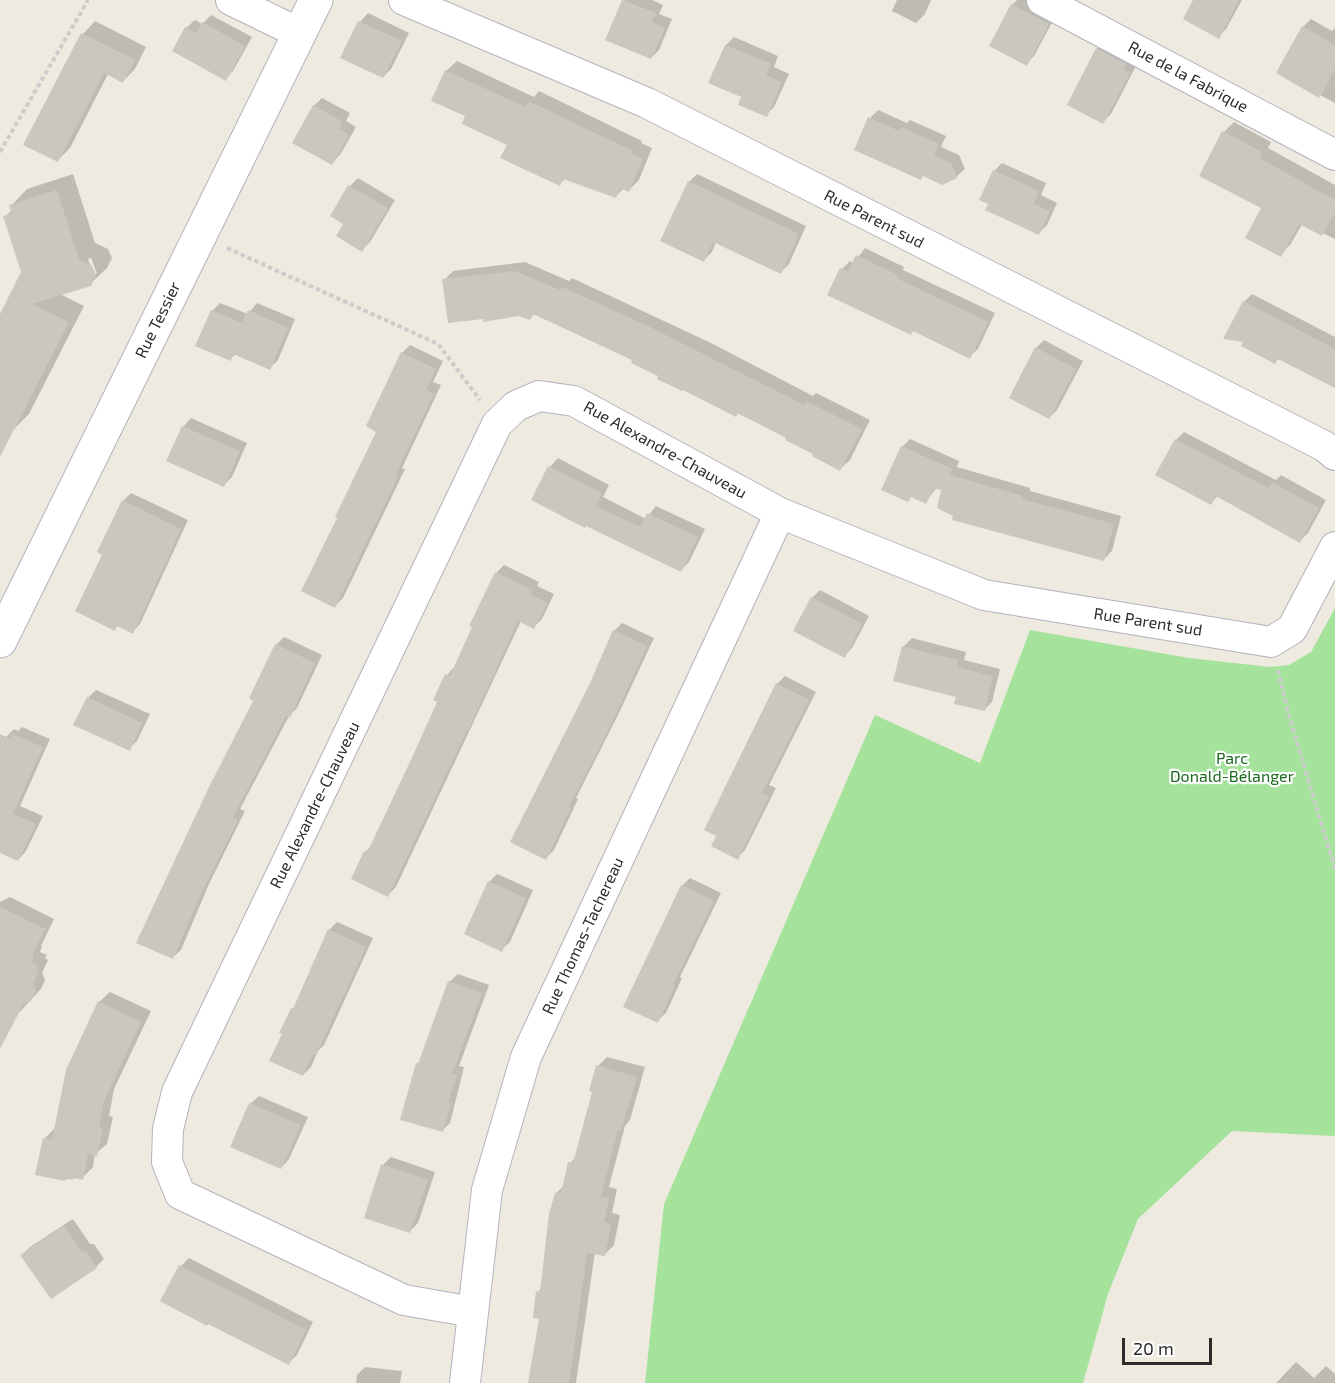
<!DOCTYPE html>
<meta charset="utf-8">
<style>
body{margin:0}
#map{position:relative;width:1335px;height:1383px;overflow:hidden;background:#eeeadf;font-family:"Exo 2",sans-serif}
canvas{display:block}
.scale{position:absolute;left:1122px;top:1338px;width:90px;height:27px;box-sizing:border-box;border:3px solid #2c2c2c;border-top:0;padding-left:8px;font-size:18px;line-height:21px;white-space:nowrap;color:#2c2c2c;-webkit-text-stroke:4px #fff;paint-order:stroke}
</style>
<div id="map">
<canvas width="1335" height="1383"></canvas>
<div class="scale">20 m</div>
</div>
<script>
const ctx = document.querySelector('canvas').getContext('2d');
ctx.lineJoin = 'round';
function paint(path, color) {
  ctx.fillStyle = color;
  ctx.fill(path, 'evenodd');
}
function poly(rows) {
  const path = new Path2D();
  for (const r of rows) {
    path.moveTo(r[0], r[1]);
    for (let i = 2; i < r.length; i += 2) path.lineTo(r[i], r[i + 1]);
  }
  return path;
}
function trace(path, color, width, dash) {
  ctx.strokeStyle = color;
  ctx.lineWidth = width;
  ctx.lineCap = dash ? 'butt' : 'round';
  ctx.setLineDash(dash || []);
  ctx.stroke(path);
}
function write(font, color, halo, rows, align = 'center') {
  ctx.font = font + ' "Exo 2",sans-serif';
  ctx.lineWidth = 4.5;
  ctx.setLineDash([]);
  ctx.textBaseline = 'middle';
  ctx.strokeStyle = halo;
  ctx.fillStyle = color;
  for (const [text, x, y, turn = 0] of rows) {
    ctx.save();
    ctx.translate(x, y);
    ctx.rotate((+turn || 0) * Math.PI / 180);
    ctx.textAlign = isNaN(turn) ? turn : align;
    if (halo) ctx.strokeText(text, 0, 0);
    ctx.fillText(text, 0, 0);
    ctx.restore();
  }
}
const green = poly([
 [1335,608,1335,1136,1232,1131,1138,1219,1108,1294,1083,1383,645,1383,664,1204,875,715,980,763,1030,630,1189,658,1270,667,1289,665,1311,652]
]);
const shadow = poly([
 [624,0,652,0,663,5,659,14,672,19,659,50,651,58,607,40],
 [897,0,931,0,925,14,916,23,892,11],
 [1017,0,1027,0,1056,15,1034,56,1026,64,1012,5],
 [1195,0,1242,0,1226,29,1218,37],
 [368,13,409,33,391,69,383,77,342,57,360,22],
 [211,15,252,37,233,71,225,79,186,28,195,20,202,24],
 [1311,19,1332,31,1335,28,1335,103,1278,72,1303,27],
 [95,21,146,47,135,69,123,81,108,74,70,148,57,161,25,144,83,34],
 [734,37,778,56,774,67,789,74,774,107,766,115,743,96,710,82,726,45],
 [1105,41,1137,64,1111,114,1103,122,1097,49],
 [457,61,534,97,539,91,642,141,641,143,652,148,639,180,629,190,624,188,615,197,566,178,559,184,509,144,467,116,446,71],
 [322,98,350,113,346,121,356,127,340,155,332,163,314,106],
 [878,110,907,123,910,120,946,136,941,147,959,155,965,169,956,177,870,118],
 [1234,122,1271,142,1268,148,1335,185,1335,239,1303,223,1290,245,1280,255,1263,207,1224,132],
 [1002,163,1046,183,1041,195,1057,203,1047,225,1039,233,990,203,994,171],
 [73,174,95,243,108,249,112,258,107,268,90,284,60,294,84,306,29,414,12,431,0,439,0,317,23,272,5,217,12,210,11,206,27,189],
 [91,258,97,274,94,274,88,259],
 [697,174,806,226,789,264,781,272,716,242,712,252,704,260,689,182],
 [358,178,395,200,370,242,362,250,345,224,332,216,350,186],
 [865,248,904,267,903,270,995,313,978,349,969,357,914,330,911,333,842,269,850,261,854,263],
 [525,262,569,281,572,278,711,343,813,396,816,393,870,420,850,460,840,469,788,438,660,375,634,360,535,313,530,318,444,280,453,271],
 [1252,294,1335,337,1335,386,1279,358,1275,363,1244,302],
 [220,303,248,314,257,303,295,319,278,360,270,368,236,354,230,359,212,311],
 [1044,340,1083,361,1057,410,1049,418,1036,348],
 [410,345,443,361,433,382,441,385,402,468,405,469,343,598,335,606,339,518,378,431,402,353],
 [191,418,247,443,232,477,224,485,183,427],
 [1184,432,1276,480,1281,475,1326,500,1308,533,1300,541,1219,495,1211,503,1176,440],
 [910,439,959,461,957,467,1030,488,1030,491,1121,516,1112,551,1104,559,937,487,926,502,912,496,908,500,902,447],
 [558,458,609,485,603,497,646,519,656,506,705,529,689,562,681,570,533,499,550,467],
 [131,493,188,520,140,624,132,632,118,625,115,629,104,554,123,501],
 [504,565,539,582,537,586,554,594,542,619,534,627,521,621,396,887,388,895,365,852,373,845,439,701,435,699,447,675,455,666,496,573],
 [820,590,869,616,852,648,844,656,812,598],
 [622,623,654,638,618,715,576,798,578,799,554,850,546,858,591,684,614,631],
 [284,637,322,655,297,708,289,716,240,809,245,811,209,884,181,950,172,958,255,700,276,645],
 [912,638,966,652,964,660,1000,669,992,702,984,710,957,696,895,680,904,646],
 [785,676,816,692,769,785,776,788,745,850,737,858,777,684],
 [96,690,150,714,137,741,129,749,88,698],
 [22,727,50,739,20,806,43,816,26,851,18,860,0,852,0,751,6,737,14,729,18,731],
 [497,874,533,890,510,942,501,950,489,882],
 [690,878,721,893,680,977,682,978,666,1013,657,1021,682,886],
 [10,897,54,919,41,946,42,946,40,952,47,955,45,958,48,960,42,973,45,980,41,989,15,1017,0,1010,0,902],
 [337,922,373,938,324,1045,318,1051,311,1067,303,1075,284,1033,292,1009,298,1003,329,930],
 [458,974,489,985,459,1066,464,1067,450,1123,442,1131,417,1064,421,1061,449,982],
 [110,992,151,1011,114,1089,109,1116,113,1117,107,1144,95,1154,93,1167,82,1178,44,1139,55,1128,99,1002],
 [607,1057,645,1067,630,1120,625,1126,609,1187,617,1189,612,1213,620,1215,614,1245,605,1254,595,1252,576,1383,530,1383,541,1318,538,1292,542,1287,556,1193,565,1185,570,1163,577,1156,594,1091,598,1066],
 [259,1096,308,1117,289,1159,281,1168,250,1104],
 [391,1157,435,1172,418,1223,409,1232,383,1165],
 [73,1219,90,1244,94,1244,104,1259,96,1267,22,1255,30,1247],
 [189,1258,313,1322,297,1355,289,1363,162,1301,181,1266],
 [1296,1362,1314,1378,1326,1366,1335,1374,1335,1383,1276,1383],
 [365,1367,402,1371,400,1383,356,1383,357,1375]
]);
const building = poly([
 [622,0,656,13,652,22,665,28,651,59,605,40],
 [1193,0,1239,0,1219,39,1183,19],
 [1011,4,1049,24,1027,66,989,46],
 [358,21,402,41,383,78,340,58],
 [202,22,245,46,226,81,172,51,185,27,196,33],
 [1302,26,1335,45,1335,69,1319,98,1276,73],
 [81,33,135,60,123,83,104,73,58,162,23,145],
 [725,45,771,64,766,75,782,82,767,117,738,105,741,97,708,83],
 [1096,48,1126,64,1123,69,1130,73,1103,124,1067,105],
 [445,70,525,107,528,101,633,151,632,154,643,158,629,192,620,188,616,198,563,179,560,186,500,158,507,145,462,124,465,116,431,101],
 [313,105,343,122,339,129,349,135,332,165,292,143],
 [868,117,899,131,901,127,939,144,934,155,951,163,957,178,942,185,923,176,921,180,854,150],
 [1222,131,1262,152,1259,158,1335,200,1335,213,1322,236,1299,224,1281,257,1245,238,1261,208,1199,176],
 [993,170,1039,191,1034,204,1050,211,1039,235,985,210,988,204,979,200],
 [688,181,799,234,781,274,713,242,704,262,660,241],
 [348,185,388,208,362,252,336,236,343,224,330,216],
 [57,190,79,259,92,266,96,275,91,286,32,304,69,322,0,457,0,314,21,272,3,216,12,214,9,205],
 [856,255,898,275,896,278,988,322,970,359,913,331,911,335,827,295,840,268,848,271],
 [515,271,560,290,562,287,648,326,804,405,806,401,862,429,840,471,812,456,813,454,785,440,786,438,738,413,736,417,683,390,682,391,657,379,658,376,631,363,632,360,533,314,530,320,519,316,483,322,483,319,448,323,442,279],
 [1243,301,1335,349,1335,388,1278,359,1275,364,1241,346,1243,342,1223,339],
 [211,310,242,323,248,310,288,328,270,370,233,354,231,361,195,346],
 [1035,347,1076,369,1049,419,1009,398],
 [401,352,436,369,426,390,434,394,395,476,398,477,335,608,301,591,337,518,335,517,376,432,366,426],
 [182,426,240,451,224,487,166,461],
 [1175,439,1268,488,1272,482,1319,508,1300,543,1216,496,1211,505,1155,475],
 [901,446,952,469,950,475,1023,496,1022,499,1114,524,1104,561,952,520,953,516,937,508,941,490,934,488,926,504,911,497,908,502,881,490],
 [548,466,602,493,596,506,640,527,647,513,698,537,681,572,586,526,585,528,531,500],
 [122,500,181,529,133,634,117,626,115,631,75,611,102,555,97,552],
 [495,572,532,590,530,594,547,603,534,629,518,621,468,731,467,730,388,897,351,879,364,851,367,853,415,751,437,702,433,700,445,674,450,676,472,627,469,626],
 [811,597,862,624,845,658,793,631],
 [613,630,647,646,611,725,569,807,571,808,546,860,510,842,590,683],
 [275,644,315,663,290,718,286,716,233,817,238,820,201,894,173,959,136,943,209,787,253,701,249,698],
 [902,646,958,660,957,667,993,676,985,711,954,704,956,697,893,681],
 [776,683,809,700,762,793,769,796,738,860,711,846,716,836,704,830],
 [87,697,142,723,130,751,73,725],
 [0,734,10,739,12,734,43,747,13,814,36,824,18,861,0,853],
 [488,881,526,898,502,952,464,934],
 [681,885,714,901,673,985,675,986,658,1023,623,1007],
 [0,907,45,929,32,956,34,956,31,962,38,965,36,968,39,970,33,984,36,991,31,1001,24,1003,0,1049],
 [328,929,366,947,316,1055,313,1054,303,1076,269,1061,282,1034,279,1033,291,1008,293,1009],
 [448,981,482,993,452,1074,457,1075,448,1103,451,1104,443,1132,400,1120,416,1063,418,1064],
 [98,1001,141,1022,104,1101,99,1127,103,1128,97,1156,88,1154,83,1180,73,1178,73,1180,66,1179,65,1181,35,1175,43,1138,52,1140,66,1070],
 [596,1065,637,1077,621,1131,618,1130,601,1196,609,1198,604,1222,611,1224,605,1256,587,1253,569,1383,528,1383,539,1319,533,1318,536,1291,540,1292,549,1214,555,1193,561,1193,568,1162,573,1163,592,1092,589,1091],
 [249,1103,301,1125,281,1169,230,1147],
 [381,1164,428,1180,410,1233,364,1218],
 [64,1226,82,1252,86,1251,97,1268,51,1299,20,1255],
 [179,1265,306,1330,289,1365,208,1324,207,1326,160,1301]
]);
const path = poly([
 [0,152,88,0],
 [227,248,438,344,480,400],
 [1278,670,1288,712,1335,869]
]);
const minor = poly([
 [231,0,299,33],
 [404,0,647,103,1324,446,1335,455],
 [1042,0,1335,155],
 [473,1312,404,1300,180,1194,167,1162,168,1129,177,1092,497,424,516,406,539,396,574,401,780,513,984,595,1271,642,1292,629,1335,547],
 [465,1383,487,1190,526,1057,780,513]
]);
const tertiary = poly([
 [0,641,316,0]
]);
const streetNames = [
 ["Rue de la Fabrique",1188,77,28],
 ["Rue Parent sud",874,219,27],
 ["Rue Tessier",158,320,-64],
 ["Rue Alexandre-Chauveau",665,450,29],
 ["Rue Parent sud",1148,622,9],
 ["Rue Alexandre-Chauveau",315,805,-64],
 ["Rue Thomas-Tachereau",583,936,-65]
];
const parkNames = [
 ["Parc",1232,759],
 ["Donald-Bélanger",1232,777]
];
paint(green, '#a5e39d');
paint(shadow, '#0003');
paint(building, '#c9c7be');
trace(minor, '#b3b2bf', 32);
trace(tertiary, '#b3b2bf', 35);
trace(path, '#ccc', 4, [4.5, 3]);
trace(minor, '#fff', 30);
trace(tertiary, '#fff', 33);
write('16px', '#2c2c2c', '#fff', streetNames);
write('16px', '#1c6a1d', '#fff', parkNames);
</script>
